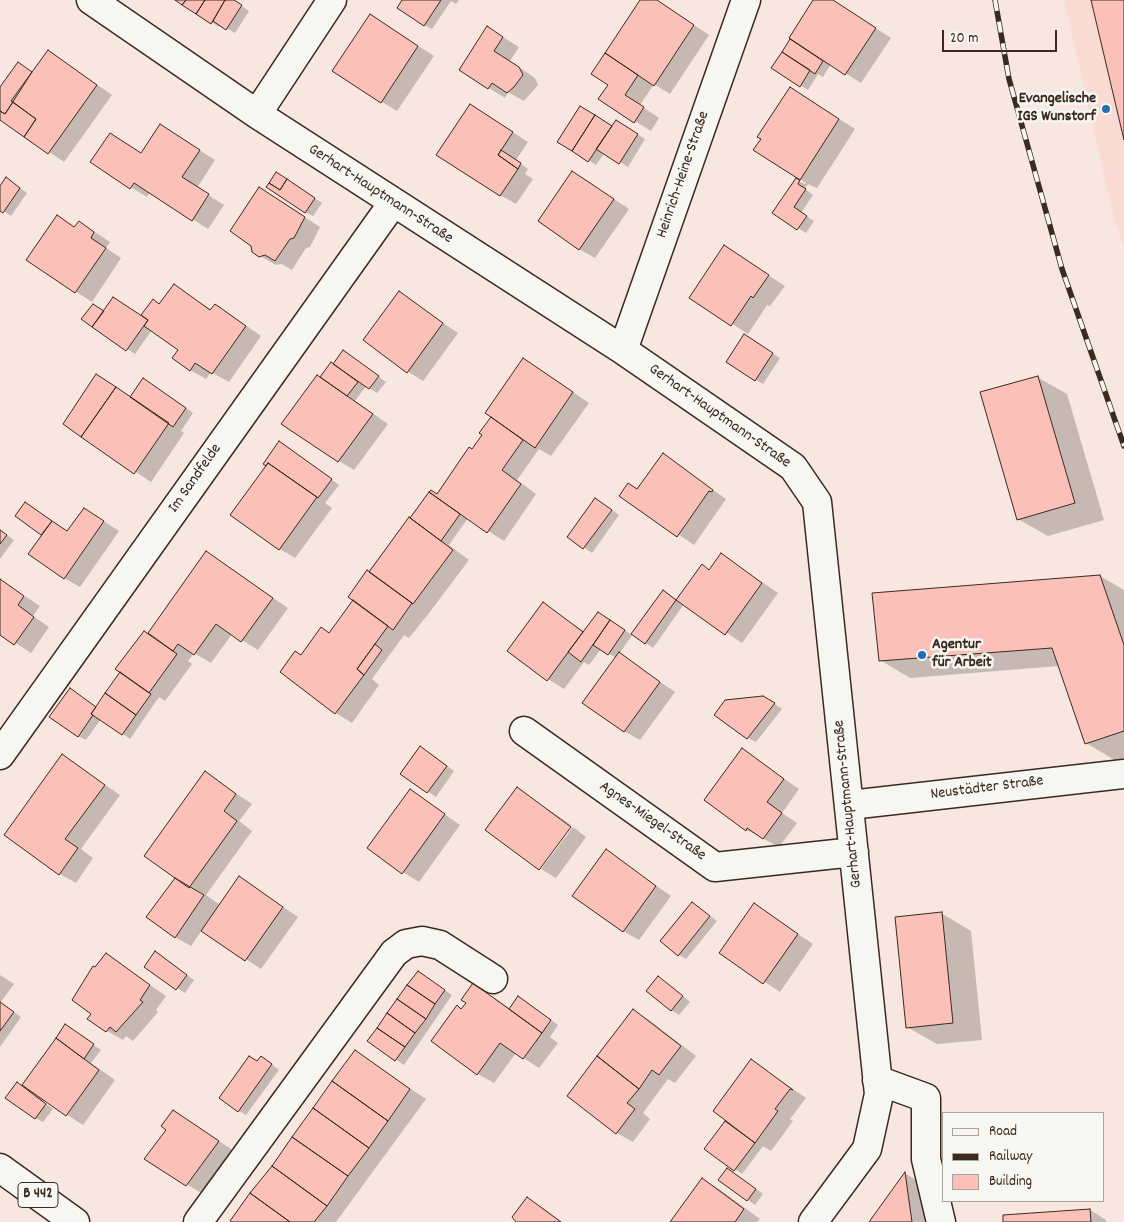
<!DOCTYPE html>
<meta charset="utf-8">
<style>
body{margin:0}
#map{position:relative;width:1124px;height:1222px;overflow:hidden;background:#f8e6e0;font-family:Dekko,sans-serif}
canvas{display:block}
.legend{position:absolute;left:942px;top:1112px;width:162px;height:90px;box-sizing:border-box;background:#f6f6f2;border:1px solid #aba49d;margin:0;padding:6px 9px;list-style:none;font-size:15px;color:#3b2a1e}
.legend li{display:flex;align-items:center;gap:10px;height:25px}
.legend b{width:25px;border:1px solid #aba49d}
.scale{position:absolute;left:942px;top:30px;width:115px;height:22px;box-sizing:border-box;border:2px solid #3b2a1e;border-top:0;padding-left:6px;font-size:15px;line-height:18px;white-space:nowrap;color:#3b2a1e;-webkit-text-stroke:4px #f6f6f2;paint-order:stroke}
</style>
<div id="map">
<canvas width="1124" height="1222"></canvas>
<ul class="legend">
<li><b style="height:6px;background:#f6f6f2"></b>Road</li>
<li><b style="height:6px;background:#3b2a1e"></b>Railway</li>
<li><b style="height:14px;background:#fbc0b7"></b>Building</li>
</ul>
<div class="scale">20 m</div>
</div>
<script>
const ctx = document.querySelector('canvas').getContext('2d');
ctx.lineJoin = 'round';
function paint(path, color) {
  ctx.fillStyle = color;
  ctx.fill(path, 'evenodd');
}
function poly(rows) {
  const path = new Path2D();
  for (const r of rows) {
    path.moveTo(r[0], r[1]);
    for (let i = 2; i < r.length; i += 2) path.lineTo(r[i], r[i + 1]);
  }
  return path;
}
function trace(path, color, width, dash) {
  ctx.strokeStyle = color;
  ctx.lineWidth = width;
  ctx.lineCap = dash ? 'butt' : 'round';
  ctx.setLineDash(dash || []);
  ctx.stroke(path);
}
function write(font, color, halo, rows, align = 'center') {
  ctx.font = font + ' Dekko,sans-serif';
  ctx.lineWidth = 5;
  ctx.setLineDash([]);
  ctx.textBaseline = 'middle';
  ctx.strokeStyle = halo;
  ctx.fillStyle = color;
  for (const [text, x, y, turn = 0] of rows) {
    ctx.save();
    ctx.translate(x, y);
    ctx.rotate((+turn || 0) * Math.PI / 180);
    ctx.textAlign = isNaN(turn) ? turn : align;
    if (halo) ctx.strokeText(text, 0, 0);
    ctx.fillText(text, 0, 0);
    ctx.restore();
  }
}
const built = poly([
 [1064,0,1124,0,1124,248,1114,218]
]);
const shadow = poly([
 [176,0,233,0,249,11,235,33,221,25,219,27],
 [404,0,459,0,456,4,451,1,432,29,424,25],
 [642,0,656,0,709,35,670,94,654,84,640,105,659,118,651,131,600,99,609,84],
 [815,0,832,0,891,38,861,83,831,64,823,77,818,74,808,90,773,67],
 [386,25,434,56,397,111,382,102],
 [488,28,519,47,510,61,535,78,538,85,524,101,508,92,505,98,460,70],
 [48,51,112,95,64,162,0,118,0,89,26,68,33,73],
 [806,98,855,129,817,188,808,184,805,189,813,195,801,213,814,221,806,233,774,213,796,180,805,184,806,183,755,150],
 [470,105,528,142,516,160,528,169,525,174,533,179,516,204,500,195],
 [160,125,215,160,197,188,224,205,208,229,150,192,147,197,131,187,110,134,142,154],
 [624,126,645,139,628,167,605,152,596,165,559,141],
 [573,172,629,209,595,258,579,249],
 [284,178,322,203,313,216,305,212],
 [7,179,27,193,11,216,0,209,0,188],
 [259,188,320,227,310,247,306,248,292,270,282,264,276,265,260,256],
 [57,217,75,228,79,223,95,232,110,242,106,248,121,258,92,302,28,260],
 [724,247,785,286,770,306,767,305,748,334,691,297],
 [174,286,212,310,215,305,231,315,261,336,229,382,211,372,206,379,190,370,179,349,152,330,135,354,83,319,104,312,142,317,153,300,160,305],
 [399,293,458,333,423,381,407,371],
 [752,341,780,358,763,384,756,380],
 [343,352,386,382,377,393,366,386,355,401,388,424,354,470,339,461,321,378],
 [524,359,589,403,551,456,539,449,517,480,536,494,504,541,468,518,449,545,469,560,429,613,409,638,404,635,372,679,379,685,352,723,336,713,281,672,330,634,355,600,349,596,409,519,432,491,438,495,473,451,484,435],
 [1037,377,1067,394,1104,520,1048,536,1018,519],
 [151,384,193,413,181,431,184,433,151,482,83,437,131,397],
 [287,447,339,485,325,503,332,508,295,558,280,549],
 [663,455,726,499,694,545,621,496,638,490],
 [603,504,619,515,592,553,568,536],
 [33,508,69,532,85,509,119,531,80,587,64,578,43,535,16,516],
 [0,530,14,540,0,559],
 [207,553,288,608,258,650,232,634,211,663,194,653,188,661,192,664,165,701,159,697,130,739,101,719,86,740,78,736],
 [722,555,778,593,742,643,684,604,653,648,633,634,619,654,675,692,640,740,624,731,616,658,601,649,589,665,584,662,564,689,548,679,543,604,585,632,606,618,632,635,663,592,677,600,710,571],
 [1100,576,1124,590,1124,758,1116,761,1086,743,1059,666,910,678,880,660],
 [0,580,40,606,33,616,49,627,31,653,0,633],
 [772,702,782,709,756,742,748,738],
 [742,750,799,789,782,813,797,823,779,847,747,830,706,799],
 [428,752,454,771,436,797,401,773],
 [62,756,120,795,81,849,93,858,76,883,60,874],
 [205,773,252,804,239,821,252,831,206,895,220,905,240,877,298,917,261,969,202,930,191,946,175,937,176,877],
 [517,788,571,825,539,868],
 [410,790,460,825,419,882,403,872],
 [573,827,586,837,556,878,541,869],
 [606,851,671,896,639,940,623,931],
 [692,903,717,921,686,959,679,955],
 [754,905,813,944,780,992,721,953],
 [941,913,971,931,982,1040,937,1044,907,1027],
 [106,955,166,996,156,1010,158,1012,133,1041,126,1036,123,1040,107,1031,93,1014,95,968],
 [163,958,194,980,185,993,146,967],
 [0,975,14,984,0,1003,21,1017,0,1047],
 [426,977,452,995,404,1065,369,1041],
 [666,982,690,1002,679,1015,671,1010],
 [474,984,511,1009,519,997,558,1025,550,1037,558,1043,539,1068,516,1053,494,1083,478,1074,468,1002],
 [633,1011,649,1020,696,1056,675,1083,668,1079,643,1113,650,1119,633,1142,617,1133,568,1096],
 [66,1026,101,1050,91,1063,115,1080,83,1125,44,1100,43,1102,53,1109,43,1122,35,1118,22,1087],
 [355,1052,426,1099,336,1222,234,1222,232,1220],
 [751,1060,806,1098,790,1119,793,1121,771,1151,763,1146,742,1174,706,1148,727,1120],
 [269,1062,279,1070,246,1115,239,1111,258,1063],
 [173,1111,234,1151,203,1194,146,1159,167,1129],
 [728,1169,763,1194,755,1205,720,1180],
 [906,1174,921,1183,927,1222,871,1222],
 [703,1180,719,1189,760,1219,757,1222,672,1222],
 [527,1199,543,1208,562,1222,518,1222],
 [1090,1210,1106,1220,1106,1222,1005,1222]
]);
const building = poly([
 [175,0,186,0,182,5,175,0],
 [186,0,205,0,196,14,182,5,186,0],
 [205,0,225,0,211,24,196,14,205,0],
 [225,0,234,0,242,5,226,30,213,21,225,0],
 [402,0,441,0,424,26,397,8,402,0],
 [640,0,657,0,694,25,654,86,605,53,640,0],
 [813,0,833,0,876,28,845,75,789,38,813,0],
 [1091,0,1124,0,1124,140,1091,0],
 [370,14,418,46,381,103,332,71,370,14],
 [487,26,503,37,494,51,519,67,523,75,514,87,507,93,492,83,488,89,459,70,487,26],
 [790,39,823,61,815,74,782,52,790,39],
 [48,50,97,85,48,154,24,137,36,119,11,101,48,50],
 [782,52,810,70,800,87,771,68,782,52],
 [605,53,638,75,625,95,644,107,634,123,598,99,608,85,591,74,605,53],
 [18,62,32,72,5,114,0,111,0,87,18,62],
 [790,87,839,119,800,180,753,150,761,139,757,137,790,87],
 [13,102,36,119,24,137,0,120,0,111,5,114,13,102],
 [470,104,513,132,498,155,518,169,500,196,436,155,470,104],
 [580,106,595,115,572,151,557,142,580,106],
 [595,115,612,126,588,162,572,151,595,115],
 [616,120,638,134,619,164,596,149,616,120],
 [160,124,200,150,182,177,209,194,192,221,134,183,130,189,90,162,110,133,141,153,160,124],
 [501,150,521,163,518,169,498,155,501,150],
 [572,171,614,199,579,250,538,221,572,171],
 [276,172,287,179,280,190,269,183,276,172],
 [6,177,20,188,3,213,0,211,0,186,6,177],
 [796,178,800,180,798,184,806,189,794,207,807,216,797,230,772,213,796,178],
 [287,179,315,198,305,213,266,187,269,183,280,190,287,179],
 [259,187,305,217,294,238,290,239,275,261,265,255,259,257,252,252,251,246,230,231,259,187],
 [57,215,74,227,79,221,94,232,91,238,106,248,75,293,26,260,57,215],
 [724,245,769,275,753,298,751,296,731,326,689,298,724,245],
 [174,284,210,310,215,304,246,326,212,374,195,363,190,371,172,358,178,350,144,326,148,320,141,315,153,299,159,304,174,284],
 [399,291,443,323,407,373,363,340,399,291],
 [113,297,148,320,126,351,92,327,113,297],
 [93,304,104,311,92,327,81,319,93,304],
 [744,334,773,353,755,381,726,362,744,334],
 [343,350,379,376,369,389,333,364,343,350],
 [523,358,573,392,535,448,485,413,523,358],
 [331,362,358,382,347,396,320,377,331,362],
 [96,374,116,387,81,437,63,424,96,374],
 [317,375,373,414,338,462,281,424,317,375],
 [1038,376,1075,503,1017,520,980,392,1038,376],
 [143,378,186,408,173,427,130,397,143,378],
 [116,387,169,423,134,474,81,437,116,387],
 [491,417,523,440,502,470,521,484,487,533,429,492,431,490,437,494,469,447,472,449,482,435,479,433,491,417],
 [279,441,332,479,318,498,268,463,266,466,263,464,279,441],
 [663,453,713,490,712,492,709,491,677,537,619,496,628,483,637,489,663,453],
 [268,463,317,497,279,550,230,515,268,463],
 [429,492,460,514,441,541,410,518,429,492],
 [595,498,612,510,583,549,567,537,595,498],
 [25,502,52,521,41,535,15,516,25,502],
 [84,508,104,521,64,579,28,554,52,521,67,531,84,508],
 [409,517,453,550,413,604,369,572,409,517],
 [0,530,7,535,0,544,0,530],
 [206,551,273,598,241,642,216,624,194,655,178,644,173,651,148,633,206,551],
 [721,553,762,583,725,635,676,600,702,564,709,570,721,553],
 [367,570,412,603,393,630,348,597,367,570],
 [1100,575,1124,645,1124,731,1085,744,1052,648,879,661,872,593,1100,575],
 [0,579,24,596,18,605,34,617,14,645,0,635,0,579],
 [663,590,676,600,645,644,631,634,663,590],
 [353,600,388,626,357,669,364,675,335,714,280,672,295,651,301,655,321,627,329,633,353,600],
 [543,602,583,632,547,681,507,651,543,602],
 [598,612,610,620,581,662,568,652,598,612],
 [610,620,625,630,608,655,593,645,610,620],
 [144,631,177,654,149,693,115,669,144,631],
 [375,644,382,650,364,675,357,669,375,644],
 [619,652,660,682,624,732,582,703,619,652],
 [120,672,151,694,136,715,105,693,120,672],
 [70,688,96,707,91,714,93,715,78,737,49,717,70,688],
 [105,693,136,715,122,735,91,714,105,693],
 [763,696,775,703,747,739,714,715,725,700,763,696],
 [420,746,447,766,427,793,400,774,420,746],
 [742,748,784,779,767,802,782,813,763,839,747,828,746,831,704,800,742,748],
 [62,754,105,785,65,839,78,848,59,875,4,835,62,754],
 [205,771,236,794,224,811,237,821,189,888,144,856,205,771],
 [517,787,571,827,539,870,485,830,517,787],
 [410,789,445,814,402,874,367,848,410,789],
 [606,849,656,886,623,932,572,896,606,849],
 [239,876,283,907,245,961,201,931,239,876],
 [175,878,204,895,175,938,146,917,175,878],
 [692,902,710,916,678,956,660,941,692,902],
 [754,903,798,934,763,984,719,953,754,903],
 [942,912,953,1023,906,1028,895,917,942,912],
 [155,951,187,975,176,990,144,967,155,951],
 [106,953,150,985,140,1000,143,1002,116,1032,110,1027,106,1032,87,1019,91,1014,72,1000,93,966,95,967,106,953],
 [418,971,445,990,435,1004,407,985,418,971],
 [658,976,683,996,671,1011,646,991,658,976],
 [473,983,542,1033,523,1059,500,1043,477,1075,431,1041,457,1005,461,1009,466,1003,461,1000,473,983],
 [407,985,435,1004,426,1019,397,999,407,985],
 [518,996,551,1020,542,1033,509,1009,518,996],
 [397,999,426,1019,415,1033,387,1013,397,999],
 [0,1002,14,1012,0,1031,0,1002],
 [633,1009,681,1046,659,1075,652,1070,639,1089,597,1056,633,1009],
 [387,1013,415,1033,405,1047,377,1028,387,1013],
 [65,1024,94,1044,84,1059,56,1038,65,1024],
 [377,1028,405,1047,395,1061,367,1041,377,1028],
 [56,1038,99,1070,66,1116,22,1085,56,1038],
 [355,1050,410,1089,388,1121,332,1081,355,1050],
 [249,1056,257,1061,261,1056,272,1064,238,1112,219,1098,249,1056],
 [597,1056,639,1089,627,1103,635,1109,616,1134,567,1096,597,1056],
 [751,1059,793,1090,790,1089,775,1109,778,1111,755,1143,713,1111,751,1059],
 [332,1081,388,1121,369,1148,313,1108,332,1081],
 [17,1082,46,1104,35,1119,5,1098,17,1082],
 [313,1108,369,1148,348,1176,292,1137,313,1108],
 [173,1110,219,1141,186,1186,144,1159,166,1130,161,1126,173,1110],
 [725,1121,755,1143,734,1171,704,1149,725,1121],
 [292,1137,348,1176,327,1206,272,1166,292,1137],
 [272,1166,327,1206,314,1222,290,1222,250,1193,272,1166],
 [727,1168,756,1189,747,1201,718,1180,727,1168],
 [905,1172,912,1222,869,1222,905,1172],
 [702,1178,744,1209,735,1222,670,1222,702,1178],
 [250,1193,290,1222,232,1222,230,1221,250,1193],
 [527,1197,561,1222,516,1222,512,1217,527,1197],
 [1090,1209,1091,1222,1003,1222,1003,1215,1090,1209]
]);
const minor = poly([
 [91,0,257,114,623,350,793,467,817,502,879,1094,867,1149,813,1222],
 [257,114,332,0],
 [623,350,746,0],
 [524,731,715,867,854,852],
 [0,755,393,203],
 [850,805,1124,774],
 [877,1080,926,1098,926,1159,941,1222],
 [198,1222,394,953,406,944,422,941,440,945,493,979]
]);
const major = poly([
 [0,1168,75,1222]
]);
const rail = poly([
 [995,0,1009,79,1062,269,1124,446]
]);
const markers = [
 [1106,109,5,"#1f6fb2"],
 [922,655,5,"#1f6fb2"]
];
const shields = [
 [38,1195,40]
];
const shieldNames = [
 ["B 442",38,1195]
];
const poiNames = [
 ["Evangelische",1096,100],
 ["IGS Wunstorf",1096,118],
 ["Agentur",932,646,"left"],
 ["für Arbeit",932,664,"left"]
];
const streetNames = [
 ["Heinrich-Heine-Straße",684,175,-71],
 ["Gerhart-Hauptmann-Straße",380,195,33],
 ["Gerhart-Hauptmann-Straße",719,417,35],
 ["Im Sandfelde",196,479,-55],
 ["Neustädter Straße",987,789,-7],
 ["Gerhart-Hauptmann-Straße",849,804,-96],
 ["Agnes-Miegel-Straße",652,822,35]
];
paint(built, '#f9dbd4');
paint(shadow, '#0003');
paint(building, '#fbc0b7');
trace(building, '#3b2a1e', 1);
trace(minor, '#3b2a1e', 31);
trace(major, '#3b2a1e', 31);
trace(minor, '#f6f6f2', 28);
trace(major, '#f6f6f2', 28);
trace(rail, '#3b2a1e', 5.5);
trace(rail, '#f6f6f2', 4, [11]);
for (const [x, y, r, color] of markers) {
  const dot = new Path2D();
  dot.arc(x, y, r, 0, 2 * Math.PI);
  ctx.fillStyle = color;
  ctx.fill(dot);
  trace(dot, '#f6f6f2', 2);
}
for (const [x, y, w] of shields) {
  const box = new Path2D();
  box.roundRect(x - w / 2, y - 12.5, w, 25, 4);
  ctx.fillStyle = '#f6f6f2';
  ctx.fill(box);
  trace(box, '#3b2a1e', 1);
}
write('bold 15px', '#3b2a1e', null, shieldNames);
write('bold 16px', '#3b2a1e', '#f6f6f2', poiNames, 'right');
write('16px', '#3b2a1e', '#f6f6f2', streetNames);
</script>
